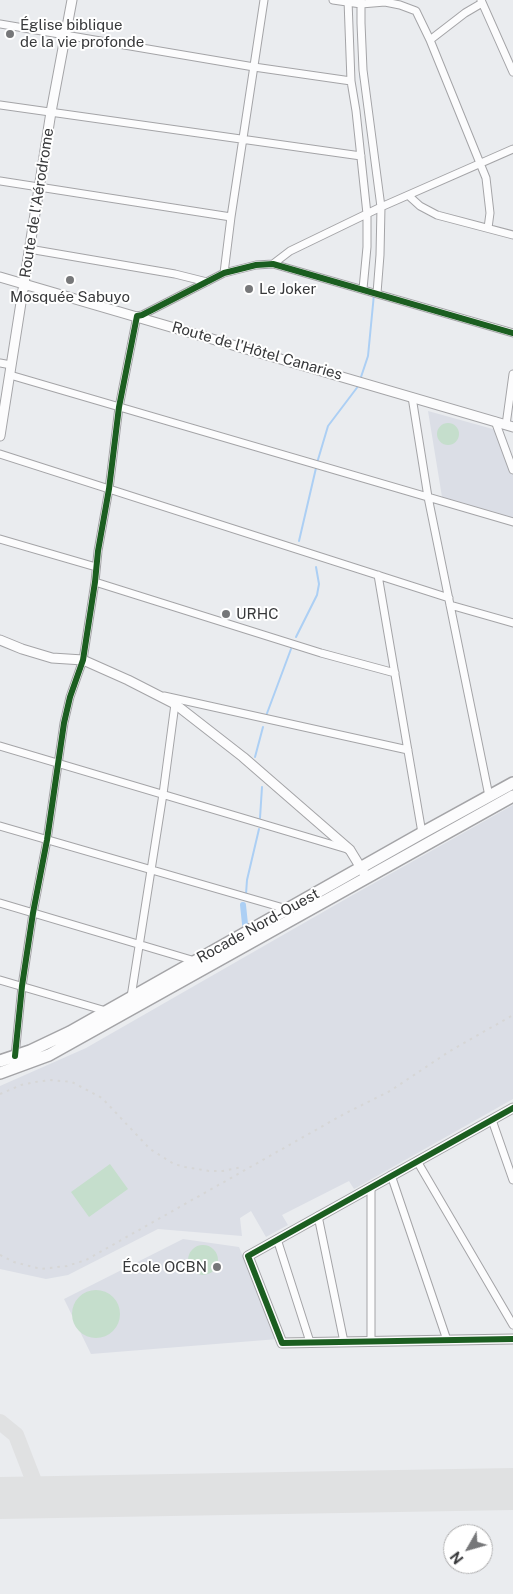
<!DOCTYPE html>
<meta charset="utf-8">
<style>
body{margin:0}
#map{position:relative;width:513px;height:1594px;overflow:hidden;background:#eaecef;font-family:"Public Sans",sans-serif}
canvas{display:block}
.north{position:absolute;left:443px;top:1524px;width:50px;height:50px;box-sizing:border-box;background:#fff;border:1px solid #afafb0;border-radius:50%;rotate:232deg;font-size:14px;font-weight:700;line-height:20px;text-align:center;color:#37383a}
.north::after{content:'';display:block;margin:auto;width:18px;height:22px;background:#767779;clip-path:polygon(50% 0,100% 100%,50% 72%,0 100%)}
</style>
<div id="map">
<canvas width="513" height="1594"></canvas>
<div class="north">N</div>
</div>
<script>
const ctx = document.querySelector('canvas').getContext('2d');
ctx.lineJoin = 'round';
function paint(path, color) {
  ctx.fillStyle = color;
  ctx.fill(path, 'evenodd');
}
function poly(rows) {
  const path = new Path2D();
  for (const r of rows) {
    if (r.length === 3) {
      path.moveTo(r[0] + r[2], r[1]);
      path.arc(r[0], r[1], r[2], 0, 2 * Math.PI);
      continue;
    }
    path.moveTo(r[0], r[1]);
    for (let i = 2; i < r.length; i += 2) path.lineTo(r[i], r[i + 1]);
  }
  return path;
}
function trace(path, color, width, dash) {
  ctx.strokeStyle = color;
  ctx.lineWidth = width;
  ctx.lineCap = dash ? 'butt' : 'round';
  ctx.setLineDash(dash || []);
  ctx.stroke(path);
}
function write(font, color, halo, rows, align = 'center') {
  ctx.font = font + ' "Public Sans",sans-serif';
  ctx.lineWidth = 4;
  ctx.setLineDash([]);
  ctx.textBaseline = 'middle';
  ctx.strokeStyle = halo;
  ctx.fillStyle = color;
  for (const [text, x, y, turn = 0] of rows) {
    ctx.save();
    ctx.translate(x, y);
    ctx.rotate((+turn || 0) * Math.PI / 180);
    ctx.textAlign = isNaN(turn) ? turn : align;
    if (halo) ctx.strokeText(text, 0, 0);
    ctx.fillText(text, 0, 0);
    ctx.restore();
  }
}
const built = poly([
 [428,411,500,431,513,470,513,518,442,497],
 [513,805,513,1099,354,1189,349,1181,282,1215,288,1225,266,1237,251,1211,240,1218,242,1236,158,1229,68,1275,46,1279,0,1269,0,1086,86,1048,351,896],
 [183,1239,239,1247,278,1339,91,1354,64,1299]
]);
const green = poly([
 [448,434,11],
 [110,1164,128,1189,89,1217,71,1192],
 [203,1260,15],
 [96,1314,24]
]);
const stream = poly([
 [360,71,361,81],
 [360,380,368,356,374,294],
 [317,463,328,426,359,385],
 [299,541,316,468],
 [296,637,317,595,319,584,316,567],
 [266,716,291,649],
 [255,757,263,727],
 [260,818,262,787],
 [246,894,247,880,259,829]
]);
const canal = poly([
 [243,905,245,924]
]);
const taxiway = poly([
 [0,1422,16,1435,40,1497]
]);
const runway = poly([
 [0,1498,513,1489]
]);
const minor = poly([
 [333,0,361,4,385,2,400,5,416,11,430,40,486,178,490,213,488,228],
 [348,0,351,81,356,111,367,214,367,247,363,289],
 [361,0,361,23,363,70,381,207,380,255,377,293],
 [481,0,513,72],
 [0,24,254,67,351,81],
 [430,40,465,13,482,3],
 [0,105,361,156],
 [0,181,231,217],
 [409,196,420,206,437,215,513,235],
 [29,249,175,274,207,282],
 [273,264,290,251,381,207,513,149],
 [224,273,231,217,264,0],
 [0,363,11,365],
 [10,375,513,522],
 [412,397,428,497,489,796],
 [495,421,513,470],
 [506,425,513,374],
 [0,454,449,598],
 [0,539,96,567],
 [378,575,422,833],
 [95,582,321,653,395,673],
 [450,605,513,623],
 [164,696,408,750],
 [0,746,347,849],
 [0,826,287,909],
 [0,903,195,961],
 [0,980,106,1011],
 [131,997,163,794,175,704],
 [15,1056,22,986,33,913,47,840,64,723,70,697,83,660,95,582,98,551,109,489,119,407,137,316,142,315,224,273,256,265,273,264,513,333],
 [492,1120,513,1180],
 [417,1161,513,1325],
 [391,1175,447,1340],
 [371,1187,371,1342],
 [318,1216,344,1342],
 [277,1239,310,1342]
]);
const tertiary = poly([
 [0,277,513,427],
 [0,436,51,112,72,0],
 [0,640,22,649,52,658,83,660,128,680,175,704,243,757,350,850,364,873],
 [513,1108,248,1256,282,1343,513,1339]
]);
const primary = poly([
 [0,1061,30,1051,70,1032,422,833,513,783],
 [0,1073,49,1055,513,796]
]);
const rail = poly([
 [0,1094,21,1085,35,1082,50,1080,72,1082,102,1098,150,1149,174,1164,185,1167,209,1171,223,1171,242,1167],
 [0,1255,14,1262,41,1269,67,1266,86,1260,344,1114,390,1091,450,1051,513,1015]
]);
const cycleway = poly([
 [15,1056,22,986,33,913,47,840,64,723,70,697,83,660,95,582,98,551,109,489,119,407,137,316,142,315,224,273,256,265,273,264,513,333],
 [513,1108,248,1256,282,1343,513,1339]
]);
const markers = [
 [10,34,5,"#767779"],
 [70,280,5,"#767779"],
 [249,289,5,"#767779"],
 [226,614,5,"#767779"],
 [217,1267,5,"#767779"]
];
const poiNames = [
 ["Église biblique",20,25],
 ["de la vie profonde",20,42],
 ["Le Joker",259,289],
 ["Mosquée Sabuyo",70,297,"center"],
 ["URHC",236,614],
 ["École OCBN",207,1267,"right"]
];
const streetNames = [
 ["Route de l'Aérodrome",37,203,-81],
 ["Route de l'Hôtel Canaries",257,351,16],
 ["Rocade Nord-Ouest",258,926,-29]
];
paint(built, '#dbdee6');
paint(green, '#c5decc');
trace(stream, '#accff4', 2);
trace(canal, '#accff4', 6);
trace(taxiway, '#e0e1e2', 16);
trace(runway, '#e0e1e2', 42);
trace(minor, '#a4a4a7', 9);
trace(tertiary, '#a4a4a7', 11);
trace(primary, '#a4a4a7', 14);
trace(minor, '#fcfcfd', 7);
trace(tertiary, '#fcfcfd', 9);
trace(primary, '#fcfcfd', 11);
trace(rail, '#d6d6d6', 2, [2.5, 5]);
trace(cycleway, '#1b5e20', 6);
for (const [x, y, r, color] of markers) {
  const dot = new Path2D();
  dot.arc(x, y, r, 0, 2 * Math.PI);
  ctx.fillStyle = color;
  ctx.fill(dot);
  trace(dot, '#fff', 2);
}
write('15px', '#37383a', '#fff', poiNames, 'left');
write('15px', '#37383a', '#fff', streetNames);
</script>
